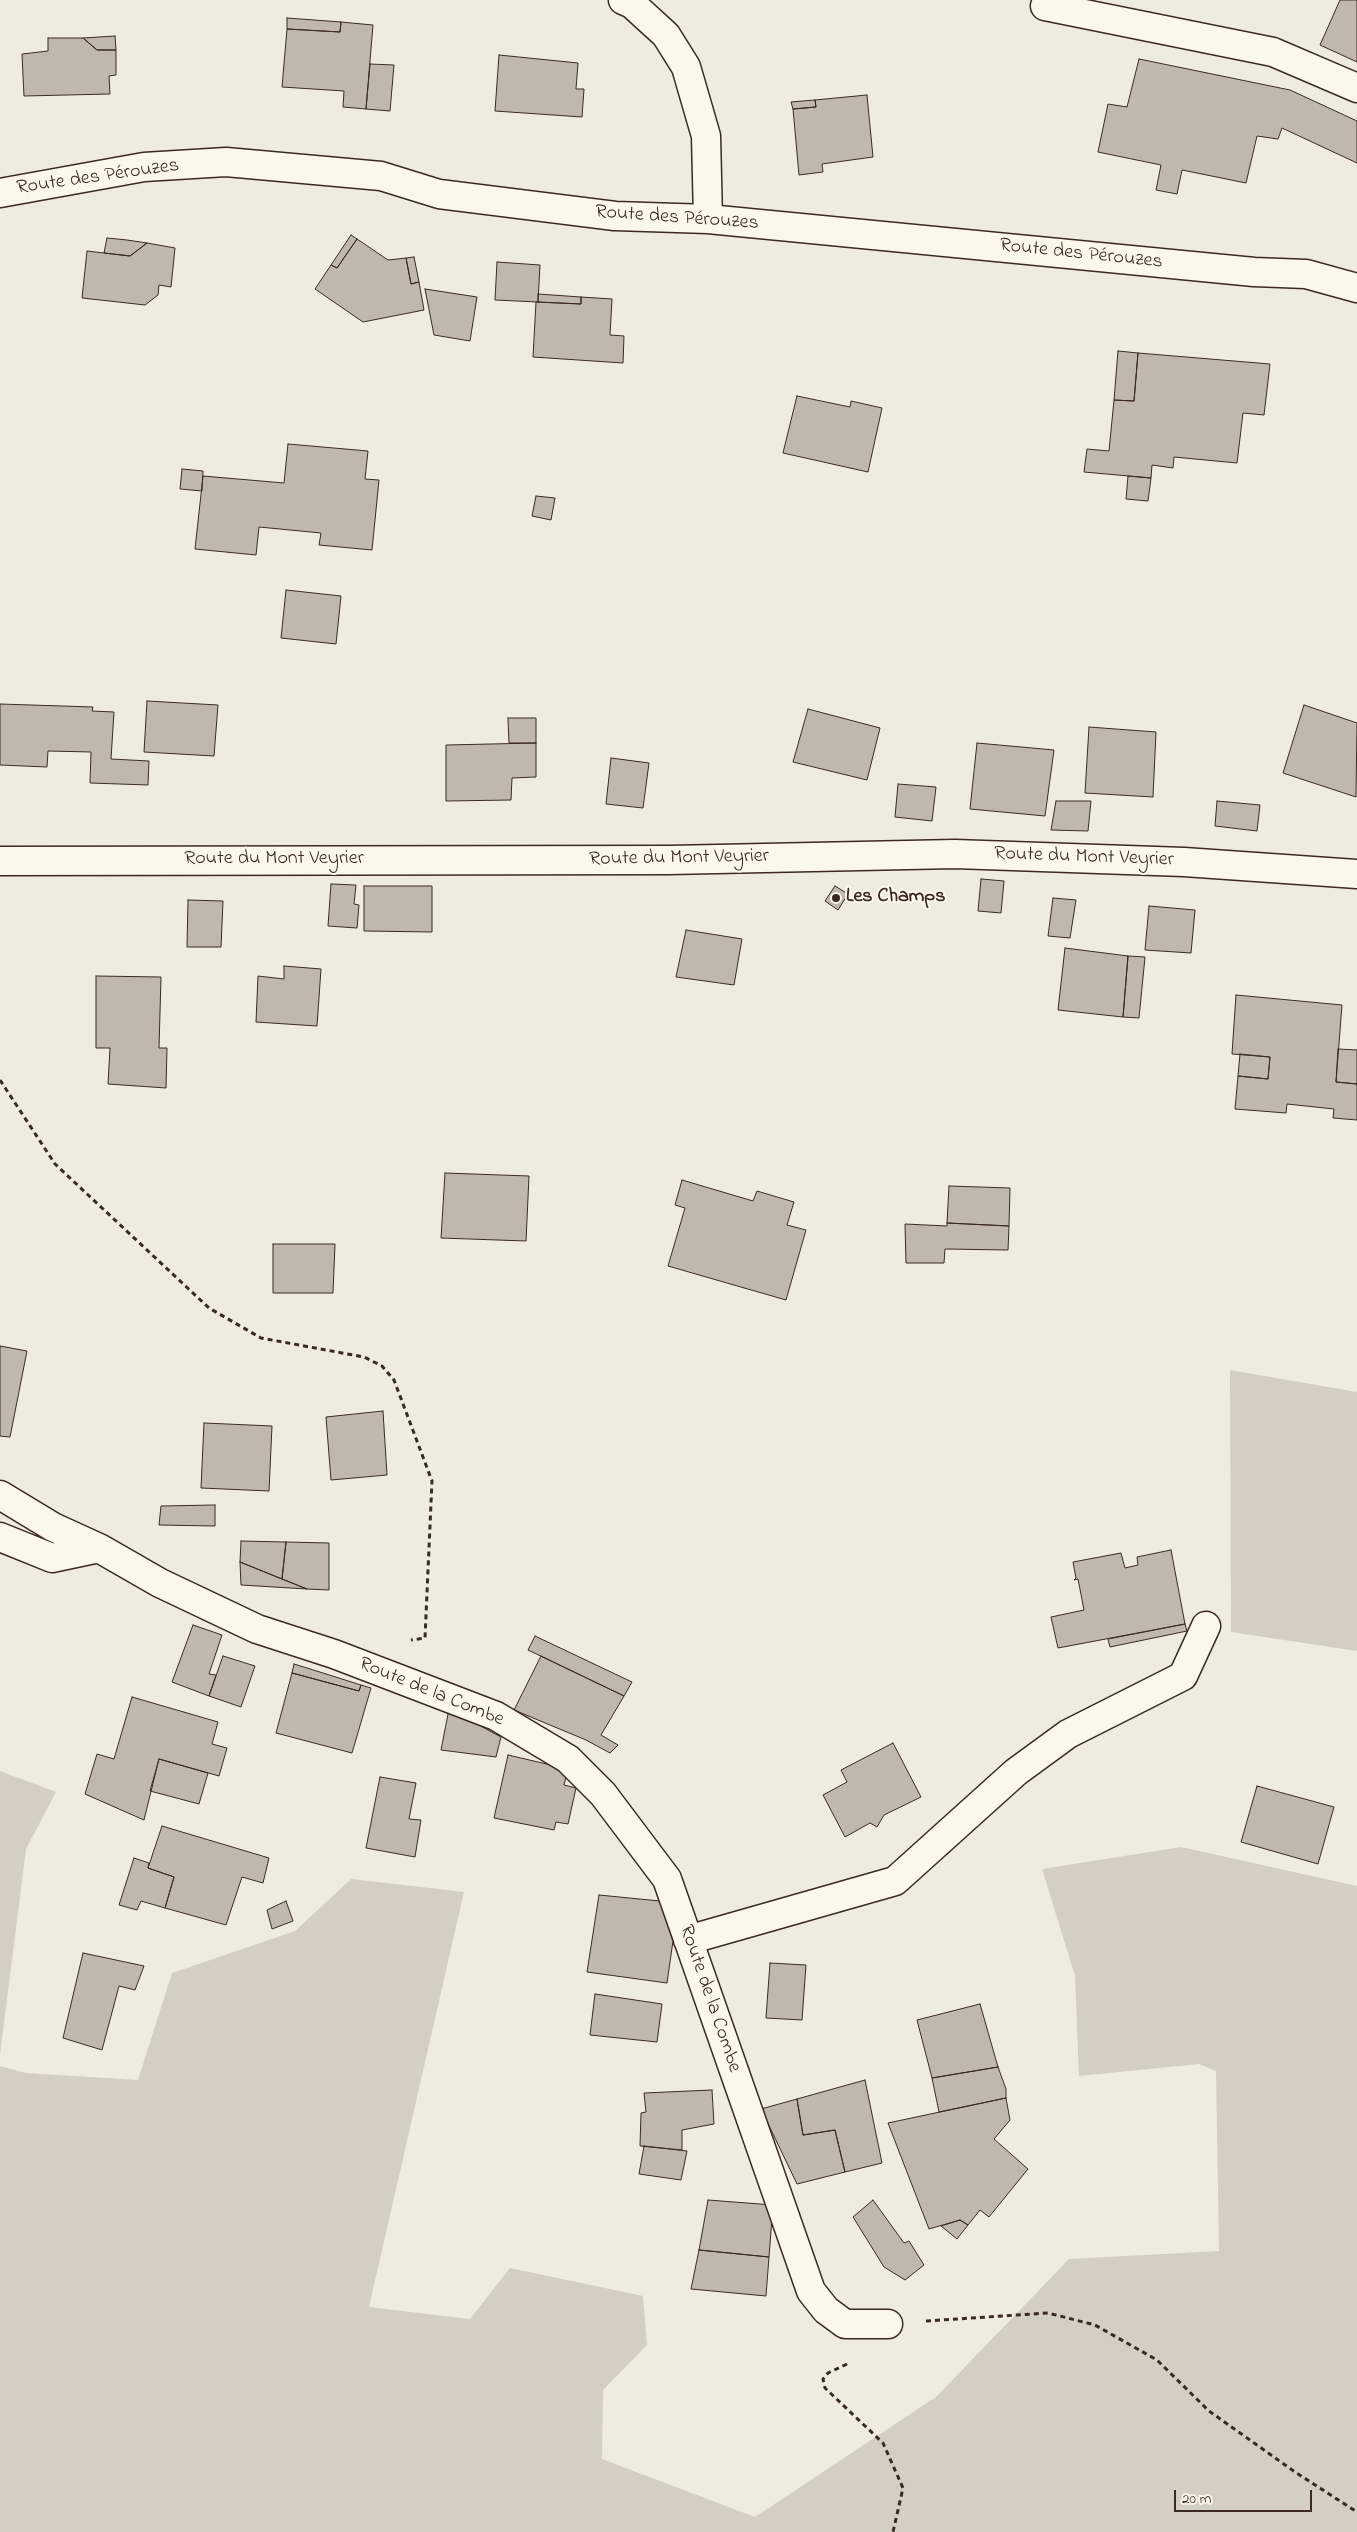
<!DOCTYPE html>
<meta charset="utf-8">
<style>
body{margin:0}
#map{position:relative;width:1357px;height:2532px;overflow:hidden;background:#f0ebe0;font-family:"Indie Flower",sans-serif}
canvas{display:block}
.scale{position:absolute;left:1174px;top:2490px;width:138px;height:22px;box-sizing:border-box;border:2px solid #3b2a1e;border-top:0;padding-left:6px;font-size:15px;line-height:18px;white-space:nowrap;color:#3b2a1e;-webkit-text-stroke:4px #fbf7ec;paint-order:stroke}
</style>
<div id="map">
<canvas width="1357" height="2532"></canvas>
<div class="scale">20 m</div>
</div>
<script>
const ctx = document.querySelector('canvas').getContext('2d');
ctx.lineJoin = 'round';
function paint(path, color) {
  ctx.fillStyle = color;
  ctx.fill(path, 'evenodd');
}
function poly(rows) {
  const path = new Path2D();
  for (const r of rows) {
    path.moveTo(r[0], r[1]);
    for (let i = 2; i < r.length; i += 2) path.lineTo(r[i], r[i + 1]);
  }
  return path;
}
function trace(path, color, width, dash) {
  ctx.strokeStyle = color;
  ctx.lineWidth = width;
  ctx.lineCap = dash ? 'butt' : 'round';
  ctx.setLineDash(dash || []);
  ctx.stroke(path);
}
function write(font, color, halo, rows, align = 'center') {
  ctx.font = font + ' "Indie Flower",sans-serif';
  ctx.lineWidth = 4;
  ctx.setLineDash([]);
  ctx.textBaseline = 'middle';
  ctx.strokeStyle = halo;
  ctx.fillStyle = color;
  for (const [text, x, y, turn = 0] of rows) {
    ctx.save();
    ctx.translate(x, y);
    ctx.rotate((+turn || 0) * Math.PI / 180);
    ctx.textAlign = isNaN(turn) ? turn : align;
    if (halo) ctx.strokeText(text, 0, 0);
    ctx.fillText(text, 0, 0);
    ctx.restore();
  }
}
const green = poly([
 [1230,1370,1357,1392,1357,1651,1231,1632],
 [0,1771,56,1792,26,1849,0,2055],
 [1181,1847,1357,1886,1357,2532,0,2532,0,2066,26,2073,138,2080,172,1973,295,1931,351,1879,464,1892,369,2307,470,2319,510,2268,643,2296,647,2345,603,2390,602,2459,755,2517,936,2397,1069,2259,1219,2251,1216,2071,1199,2064,1079,2076,1075,1976,1042,1869]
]);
const building = poly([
 [1340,0,1357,0,1357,62,1320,45,1340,0],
 [287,18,341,22,340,32,287,29,287,18],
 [341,22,373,25,366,109,343,107,344,91,282,87,287,29,340,32,341,22],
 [115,36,116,50,97,50,83,38,115,36],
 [48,38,83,38,97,50,116,50,116,75,109,76,110,94,24,96,22,54,48,51,48,38],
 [499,55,578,63,576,89,584,89,582,117,495,111,499,55],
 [1139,59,1290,90,1357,121,1357,163,1282,128,1278,139,1257,136,1246,183,1182,170,1177,194,1156,190,1161,165,1098,152,1108,104,1127,107,1139,59],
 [370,64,394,65,390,111,366,109,370,64],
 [867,95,873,157,822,164,823,172,799,175,793,109,816,107,815,100,867,95],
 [815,100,816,107,793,109,791,102,815,100],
 [351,235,357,239,337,268,331,265,351,235],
 [107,238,127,240,147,243,130,256,104,253,107,238],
 [357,239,388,260,406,258,411,284,419,282,424,310,363,322,315,289,331,265,337,268,357,239],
 [147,243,175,248,171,287,159,285,158,295,145,305,82,298,87,251,130,256,147,243],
 [414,257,419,282,411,284,406,258,414,257],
 [497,262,540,265,538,302,495,300,497,262],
 [425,289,477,297,470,341,434,335,425,289],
 [538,294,581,297,581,304,538,302,538,294],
 [581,297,612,299,610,335,624,336,623,363,533,357,536,302,581,304,581,297],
 [1118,351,1138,353,1134,401,1114,400,1118,351],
 [1138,353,1270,364,1264,415,1243,413,1237,463,1174,457,1173,468,1152,465,1151,478,1084,472,1087,449,1109,451,1114,400,1134,401,1138,353],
 [797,396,850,407,851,401,882,408,868,472,783,453,797,396],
 [288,444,368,451,365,479,379,480,372,550,319,545,321,533,259,527,256,555,195,549,203,476,284,483,288,444],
 [182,469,203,471,202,491,180,489,182,469],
 [1128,476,1151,478,1148,501,1126,499,1128,476],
 [536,496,555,498,551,520,532,516,536,496],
 [286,590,341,596,336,644,281,638,286,590],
 [147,701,218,705,214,756,144,752,147,701],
 [0,704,93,707,92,711,114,712,111,759,149,761,148,785,90,783,91,752,48,751,47,767,0,765,0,704],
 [1304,705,1357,723,1356,797,1283,773,1304,705],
 [808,709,880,728,867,780,793,762,808,709],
 [508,718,536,718,536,743,509,743,508,718],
 [1089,727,1156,732,1153,797,1085,793,1089,727],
 [536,743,536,777,512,778,511,800,446,801,446,745,536,743],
 [977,743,1054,750,1045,816,970,809,977,743],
 [611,758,649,763,643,808,606,804,611,758],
 [898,784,936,787,932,821,895,817,898,784],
 [1056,801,1091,801,1088,831,1051,830,1056,801],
 [1217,801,1260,805,1257,831,1215,826,1217,801],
 [981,879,1004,881,1001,913,978,911,981,879],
 [331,884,356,885,354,904,359,905,357,928,328,926,331,884],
 [364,886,432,886,432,932,364,931,364,886],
 [835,886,848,894,838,910,825,901,835,886],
 [1053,898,1076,900,1070,938,1048,936,1053,898],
 [188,900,223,901,221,947,187,947,188,900],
 [1149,906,1195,910,1191,953,1145,950,1149,906],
 [686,930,742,939,734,985,676,977,686,930],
 [1065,948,1128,956,1123,1017,1058,1010,1065,948],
 [1128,956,1145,957,1139,1018,1123,1017,1128,956],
 [284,966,321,969,317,1026,256,1022,258,976,284,979,284,966],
 [96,976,161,977,159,1048,167,1048,166,1088,108,1084,110,1048,96,1048,96,976],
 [1236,995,1342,1005,1336,1082,1357,1084,1357,1120,1333,1118,1334,1109,1287,1104,1286,1113,1235,1109,1238,1076,1268,1079,1270,1057,1232,1054,1236,995],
 [1338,1049,1357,1050,1357,1084,1336,1082,1338,1049],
 [1240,1054,1270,1057,1268,1079,1238,1076,1240,1054],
 [445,1173,529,1176,526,1241,441,1238,445,1173],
 [682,1180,753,1201,757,1191,794,1202,787,1225,806,1230,786,1300,668,1266,685,1208,675,1205,682,1180],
 [949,1186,1010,1188,1009,1226,947,1223,949,1186],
 [947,1223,1009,1226,1008,1250,945,1249,944,1263,906,1263,905,1224,947,1226,947,1223],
 [273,1244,335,1244,333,1293,273,1293,273,1244],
 [0,1346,27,1351,10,1437,0,1436,0,1346],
 [383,1411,387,1475,331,1480,326,1417,383,1411],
 [204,1423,272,1426,269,1491,201,1488,204,1423],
 [215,1505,215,1526,159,1525,161,1506,215,1505],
 [241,1541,286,1542,282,1579,240,1562,241,1541],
 [286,1542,329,1543,329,1590,307,1589,282,1579,286,1542],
 [1171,1550,1185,1624,1058,1648,1051,1617,1084,1610,1078,1579,1074,1580,1076,1578,1073,1562,1121,1553,1125,1568,1138,1565,1137,1557,1171,1550],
 [240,1562,282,1579,307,1589,241,1585,240,1562],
 [1185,1624,1187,1631,1110,1647,1108,1639,1185,1624],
 [193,1625,222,1635,209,1674,216,1675,209,1696,172,1682,193,1625],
 [535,1636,632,1682,624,1696,528,1650,535,1636],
 [223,1656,255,1666,241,1707,209,1696,223,1656],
 [541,1656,624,1696,601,1735,618,1745,610,1753,586,1740,514,1710,541,1656],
 [294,1664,323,1673,361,1685,359,1691,292,1673,294,1664],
 [292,1673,359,1691,361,1685,371,1688,352,1753,276,1733,292,1673],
 [132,1697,218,1722,212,1744,227,1748,219,1776,159,1759,144,1820,85,1794,97,1754,114,1759,132,1697],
 [449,1709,501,1737,496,1757,441,1750,449,1709],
 [893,1743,921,1797,884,1815,877,1827,870,1823,845,1837,823,1795,847,1782,841,1770,893,1743],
 [508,1755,568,1769,564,1785,576,1788,568,1824,556,1822,554,1830,494,1818,508,1755],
 [159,1759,208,1773,199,1804,150,1791,159,1759],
 [380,1777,416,1783,409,1819,421,1820,415,1857,366,1848,380,1777],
 [1257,1786,1334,1807,1318,1864,1241,1842,1257,1786],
 [162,1826,269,1858,263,1883,242,1877,226,1925,165,1908,174,1877,148,1868,162,1826],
 [134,1858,149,1863,148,1868,174,1877,165,1908,141,1901,137,1910,119,1905,134,1858],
 [599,1895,660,1901,673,1941,667,1983,587,1972,599,1895],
 [286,1901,293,1921,272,1929,267,1910,286,1901],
 [83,1953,144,1966,135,1990,119,1986,102,2050,63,2038,83,1953],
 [770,1963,806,1965,802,2020,766,2018,770,1963],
 [595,1994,662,2004,657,2042,590,2035,595,1994],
 [980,2004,998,2067,932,2078,917,2020,980,2004],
 [998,2067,1006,2089,1006,2098,939,2112,932,2078,998,2067],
 [865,2080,882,2163,845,2172,835,2130,803,2135,797,2099,865,2080],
 [712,2090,714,2124,682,2130,682,2150,640,2146,641,2113,646,2112,644,2093,712,2090],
 [1006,2098,1010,2120,994,2139,1028,2169,989,2217,980,2210,968,2225,960,2220,929,2229,888,2123,1006,2098],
 [797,2099,803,2135,835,2130,845,2172,797,2184,761,2109,797,2099],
 [644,2146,687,2151,681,2180,639,2174,644,2146],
 [708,2200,773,2205,769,2257,699,2250,708,2200],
 [873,2200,904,2243,909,2241,924,2265,905,2280,884,2267,853,2217,873,2200],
 [960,2220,968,2225,957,2239,941,2226,960,2220],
 [699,2250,769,2257,766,2296,691,2289,699,2250]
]);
const path = poly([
 [0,1080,55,1164,209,1308,261,1338,364,1357,382,1366,394,1380,432,1481,425,1638,411,1640],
 [926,2321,1048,2313,1095,2325,1157,2360,1209,2411,1295,2472,1357,2512],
 [847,2364,828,2373,823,2379,825,2388,883,2443,903,2488,893,2532]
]);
const minor = poly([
 [623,0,632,4,666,35,686,67,706,136,708,219],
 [1045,6,1273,52,1357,88],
 [0,193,144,167,226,162,381,176,439,194,615,216,708,219,1254,272,1306,274,1357,288],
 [0,861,669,860,955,854,1184,862,1357,874],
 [0,1495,53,1527,99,1548,160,1583,257,1629,334,1654,496,1716,568,1759,603,1794,667,1879,811,2291,826,2310,845,2324,888,2324],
 [0,1537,52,1558,99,1548],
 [688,1940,895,1881,1016,1772,1068,1734,1183,1676,1206,1626]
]);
const markers = [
 [836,898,5,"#3b2a1e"]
];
const streetNames = [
 ["Route des Pérouzes",98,178,-8],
 ["Route des Pérouzes",677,219,4],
 ["Route des Pérouzes",1081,255,6],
 ["Route du Mont Veyrier",1084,858,2],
 ["Route du Mont Veyrier",679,859,-1],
 ["Route du Mont Veyrier",274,860],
 ["Route de la Combe",431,1693,22],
 ["Route de la Combe",709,1999,71]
];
const poiNames = [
 ["Les Champs",846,898]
];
paint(green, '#d5cec3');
paint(building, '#c0b8ad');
trace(building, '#3b2a1e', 1);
trace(minor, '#3b2a1e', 31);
trace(path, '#3b2a1e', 3, [5, 4]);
trace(minor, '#fbf7ec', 28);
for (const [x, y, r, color] of markers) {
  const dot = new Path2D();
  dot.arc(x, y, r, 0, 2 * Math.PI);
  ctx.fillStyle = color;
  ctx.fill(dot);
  trace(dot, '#fbf7ec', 2);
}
write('20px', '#3b2a1e', '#fbf7ec', streetNames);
write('bold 20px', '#3b2a1e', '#fbf7ec', poiNames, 'left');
</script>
